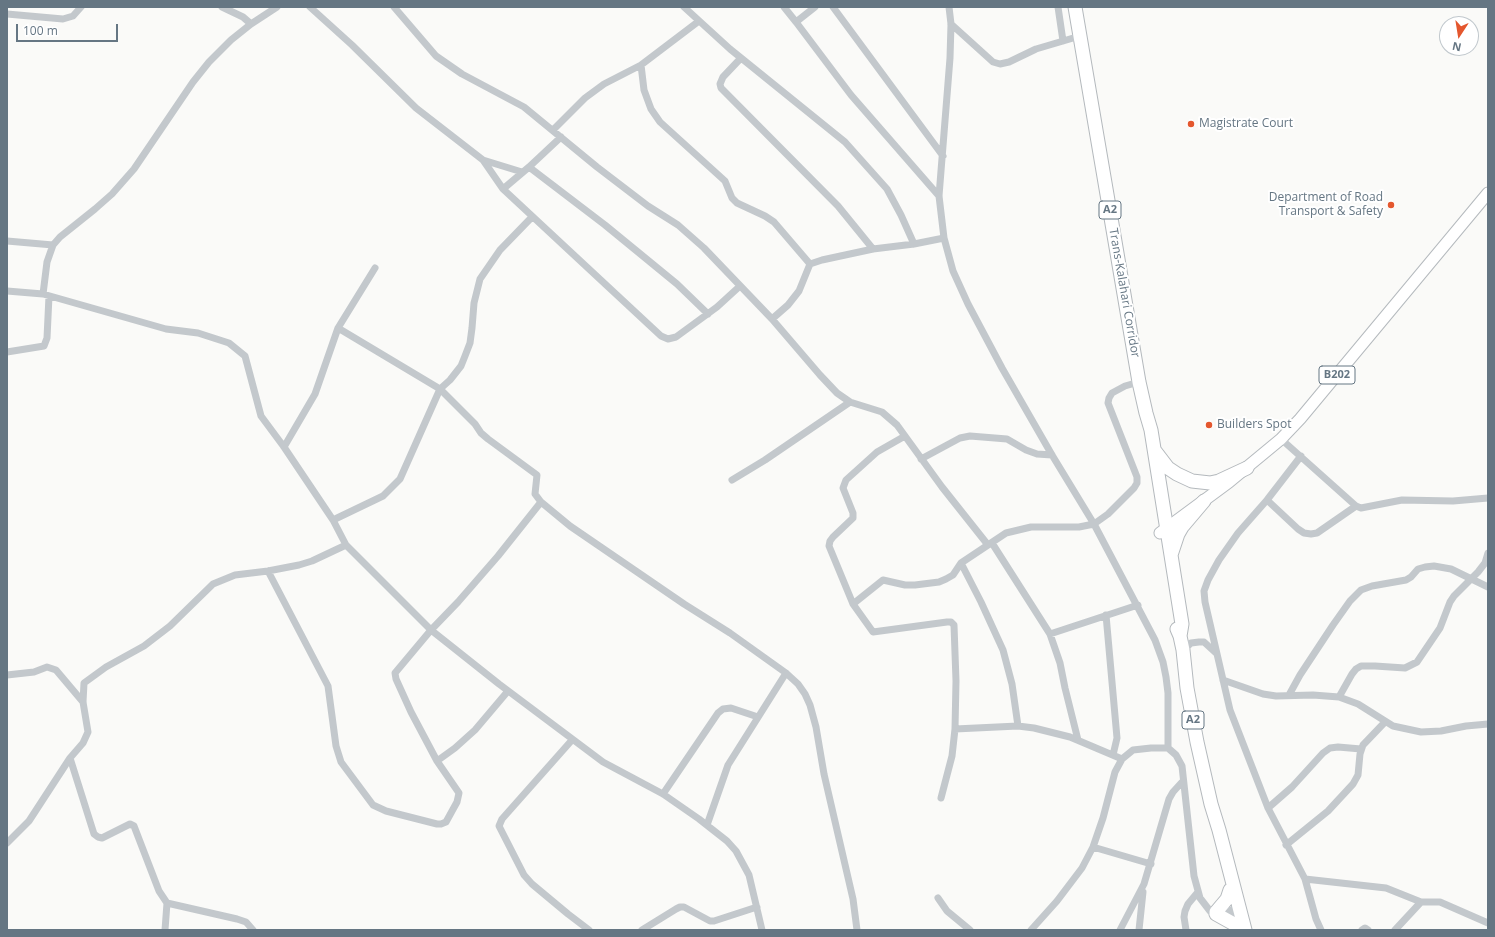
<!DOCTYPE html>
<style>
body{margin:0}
#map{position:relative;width:1495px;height:937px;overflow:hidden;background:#fafaf8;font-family:"Open Sans",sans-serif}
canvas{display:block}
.frame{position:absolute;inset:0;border:8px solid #657683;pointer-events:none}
.north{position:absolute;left:1439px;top:16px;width:40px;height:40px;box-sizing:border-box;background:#fff;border:1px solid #c1c8cd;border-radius:50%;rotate:192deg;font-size:11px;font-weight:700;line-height:16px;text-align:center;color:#657683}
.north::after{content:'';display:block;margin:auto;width:14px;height:18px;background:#e4572e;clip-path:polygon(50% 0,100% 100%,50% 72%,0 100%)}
.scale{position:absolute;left:16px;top:24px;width:102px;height:18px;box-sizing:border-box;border:2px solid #657683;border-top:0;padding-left:5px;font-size:12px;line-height:14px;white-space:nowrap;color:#657683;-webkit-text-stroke:3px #fff;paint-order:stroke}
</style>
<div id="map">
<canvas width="1495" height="937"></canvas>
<div class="frame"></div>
<div class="north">N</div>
<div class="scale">100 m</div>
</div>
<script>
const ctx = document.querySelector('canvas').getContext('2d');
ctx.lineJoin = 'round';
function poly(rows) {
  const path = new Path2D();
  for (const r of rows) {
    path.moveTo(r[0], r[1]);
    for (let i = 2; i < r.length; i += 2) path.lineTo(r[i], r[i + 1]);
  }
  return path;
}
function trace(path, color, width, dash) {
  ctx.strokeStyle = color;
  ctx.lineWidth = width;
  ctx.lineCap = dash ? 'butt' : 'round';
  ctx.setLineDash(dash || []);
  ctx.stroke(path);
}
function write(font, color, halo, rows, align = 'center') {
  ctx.font = font + ' "Open Sans",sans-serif';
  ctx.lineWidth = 4;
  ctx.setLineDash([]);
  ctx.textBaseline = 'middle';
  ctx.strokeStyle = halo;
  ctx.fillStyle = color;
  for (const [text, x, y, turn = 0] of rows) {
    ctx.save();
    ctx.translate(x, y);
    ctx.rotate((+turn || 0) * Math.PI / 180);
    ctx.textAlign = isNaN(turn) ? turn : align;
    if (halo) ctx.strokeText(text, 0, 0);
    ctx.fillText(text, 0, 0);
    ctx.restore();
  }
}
const street = poly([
 [222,7,243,17,251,24],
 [310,7,352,45,416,108,483,160,503,189,661,336,668,339,676,337,717,307,740,286],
 [394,7,436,56,462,74,524,107,597,167,648,206,678,225,704,248,772,319,820,375,837,393,850,402,882,412,897,425,942,487,988,545],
 [684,7,730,49,845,142,887,189,901,215,914,244],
 [784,7,796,22,815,7],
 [833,7,943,156],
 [949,7,951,24,950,58,939,196,944,238,953,271,968,304,1002,368,1052,455,1094,524,1155,640,1163,662,1166,677,1168,693,1168,748],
 [1058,7,1063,41],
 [7,14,63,19,73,16,81,7],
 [699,21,641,65,644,90,651,109,660,122,725,181,732,198,737,203,765,216,774,222,810,264],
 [796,22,851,95,939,196],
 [951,24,993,62,1000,64,1009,62,1036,49,1080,36],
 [741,58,723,77,720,84,721,88,838,206,873,249],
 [553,130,585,98,604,84,641,65],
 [483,160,522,172],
 [529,167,605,225,677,284,708,314],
 [503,189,529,167,561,137],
 [7,241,53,245],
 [7,291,43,294,166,329,198,333,229,343,245,356,261,416,284,447,333,520,346,545,431,630,499,684,603,762,663,794,699,819,727,841,736,851,749,875,762,930],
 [43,294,47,262,53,245,60,237,95,209,112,194,134,169,193,82,209,62,231,40,251,24,277,7],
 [772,319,788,305,799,291,810,264,822,260,873,249,914,244,944,238],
 [338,328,440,389,475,424,481,433,488,439,537,475,535,494,541,502],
 [7,352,44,346,47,338,49,296],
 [905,436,877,452,846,480,843,488,853,513,853,518,833,537,830,541,829,546,853,604,873,632,947,622,951,622,954,625,956,681,955,729,952,756,941,798],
 [1281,439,1356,506,1361,508,1402,500,1453,501,1488,498],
 [284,447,315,394,338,328,375,268],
 [1301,456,1267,500,1238,533,1219,560,1208,580,1204,591,1205,602,1230,710,1268,808,1305,879,1386,888,1421,902,1440,902,1488,923],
 [921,459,960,438,970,436,1007,439,1026,450,1037,454,1052,455],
 [732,480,765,460,850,402],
 [1267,500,1298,529,1304,533,1311,534,1317,533,1356,506],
 [333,520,383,496,400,479,440,389,450,380,461,366,465,356,470,343,472,328,474,303,480,279,500,250,532,217],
 [992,543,1050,634,1060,663,1065,688,1078,740],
 [961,563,981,602,1003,650,1012,684,1018,726],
 [268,571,328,686,336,746,341,762,373,805,386,811,437,824,441,824,446,822,457,802,459,793,437,761,411,712,396,679,395,673,431,630,458,602,498,556,541,502,570,526,684,604,730,633,786,673,798,684,805,694,810,705,816,727,824,774,853,899,857,930],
 [853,604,883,580,905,585,915,585,939,582,946,579,953,575,961,563,1006,533,1031,527,1079,527,1094,524,1108,514,1134,488,1137,483,1137,477,1108,403,1109,398,1112,393,1125,386,1139,382],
 [1106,615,1117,738,1113,755],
 [1050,634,1138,605],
 [1183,650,1191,643,1199,642,1204,642,1216,653],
 [7,675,34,672,47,667,56,670,83,702],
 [1223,680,1263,694,1276,696,1313,695,1339,697,1358,704,1393,726,1421,732,1441,731,1466,726,1488,724],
 [1289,695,1300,675,1333,625,1350,601,1361,590,1372,586,1406,580,1411,577,1418,569,1425,567,1434,566,1451,569,1488,587],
 [1339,697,1352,674,1356,669,1361,666,1375,666,1405,668,1417,662,1440,628,1450,602,1454,596,1478,572,1485,563,1488,553],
 [955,729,1018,726,1034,728,1070,737,1122,759],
 [572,740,502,819,499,826,524,875,532,884,568,914,589,930],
 [70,758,94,834,98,837,102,838,130,824,134,826,159,891,167,903,165,930],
 [437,761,455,748,475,730,508,691],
 [663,794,718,713,723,709,731,708,758,717],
 [1268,808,1292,787,1323,753,1330,748,1338,747,1361,749],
 [707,825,728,765,786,673],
 [7,843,29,821,70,758,83,743,88,732,83,702,84,683,106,667,144,646,170,626,213,584,235,575,268,571,299,565,312,561,346,545],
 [1286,845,1328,811,1353,784,1358,775,1360,754,1363,745,1385,722],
 [1093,847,1151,864],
 [1305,879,1316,919,1321,930],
 [938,898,947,911,970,930],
 [167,903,237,919,246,922,253,930],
 [1216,912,1228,911,1240,908],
 [642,930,676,909,680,907,684,907,710,921,714,921,757,907],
 [1031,930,1057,901,1082,868,1093,847,1103,818,1115,772,1122,759,1133,750,1151,748,1168,748,1176,755,1182,766,1194,876,1200,898,1210,911,1216,914,1229,916,1241,913],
 [1120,930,1144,884,1169,799,1173,792,1183,781],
 [1139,930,1143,892],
 [1186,930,1184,917,1185,911,1188,904,1198,892],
 [1362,930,1365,928,1368,930],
 [1395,930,1421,902]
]);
const primary = poly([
 [1160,533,1229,482,1281,439,1300,419,1488,193]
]);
const highway = poly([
 [1075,7,1139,382,1146,413,1151,430,1182,624,1180,636],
 [1155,451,1168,468,1177,474,1192,481,1210,483,1219,481,1247,468],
 [1171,555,1178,534,1182,527,1204,501],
 [1177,629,1180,636,1183,650,1187,688,1197,742,1211,804,1219,830,1245,930],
 [1216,912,1227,899,1230,890],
 [1216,914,1234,924,1239,930]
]);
const markers = [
 [1191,124,4,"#e4572e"],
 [1391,205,4,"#e4572e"],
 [1209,425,4,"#e4572e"]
];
const shields = [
 [1110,210,22],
 [1337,375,36],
 [1193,720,22]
];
const shieldNames = [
 ["A2",1110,210],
 ["B202",1337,375],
 ["A2",1193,720]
];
const poiNames = [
 ["Magistrate Court",1199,124],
 ["Department of Road",1383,198,"right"],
 ["Transport & Safety",1383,212,"right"],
 ["Builders Spot",1217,425]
];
const streetNames = [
 ["Trans-Kalahari Corridor",1124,293,80]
];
trace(primary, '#b5babe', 13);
trace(highway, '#b4b9bd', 15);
trace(street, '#c3c8cc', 7);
trace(primary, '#fff', 11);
trace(highway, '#fff', 13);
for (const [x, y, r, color] of markers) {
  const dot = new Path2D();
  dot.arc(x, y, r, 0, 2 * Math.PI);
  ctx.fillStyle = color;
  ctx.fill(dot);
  trace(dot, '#fff', 1.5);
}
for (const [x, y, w] of shields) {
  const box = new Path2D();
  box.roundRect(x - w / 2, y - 9, w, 18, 3);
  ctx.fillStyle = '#fff';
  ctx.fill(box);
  trace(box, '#657683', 1);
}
write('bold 11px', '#657683', null, shieldNames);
write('12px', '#657683', '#fff', poiNames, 'left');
write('12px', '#657683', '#fff', streetNames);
</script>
